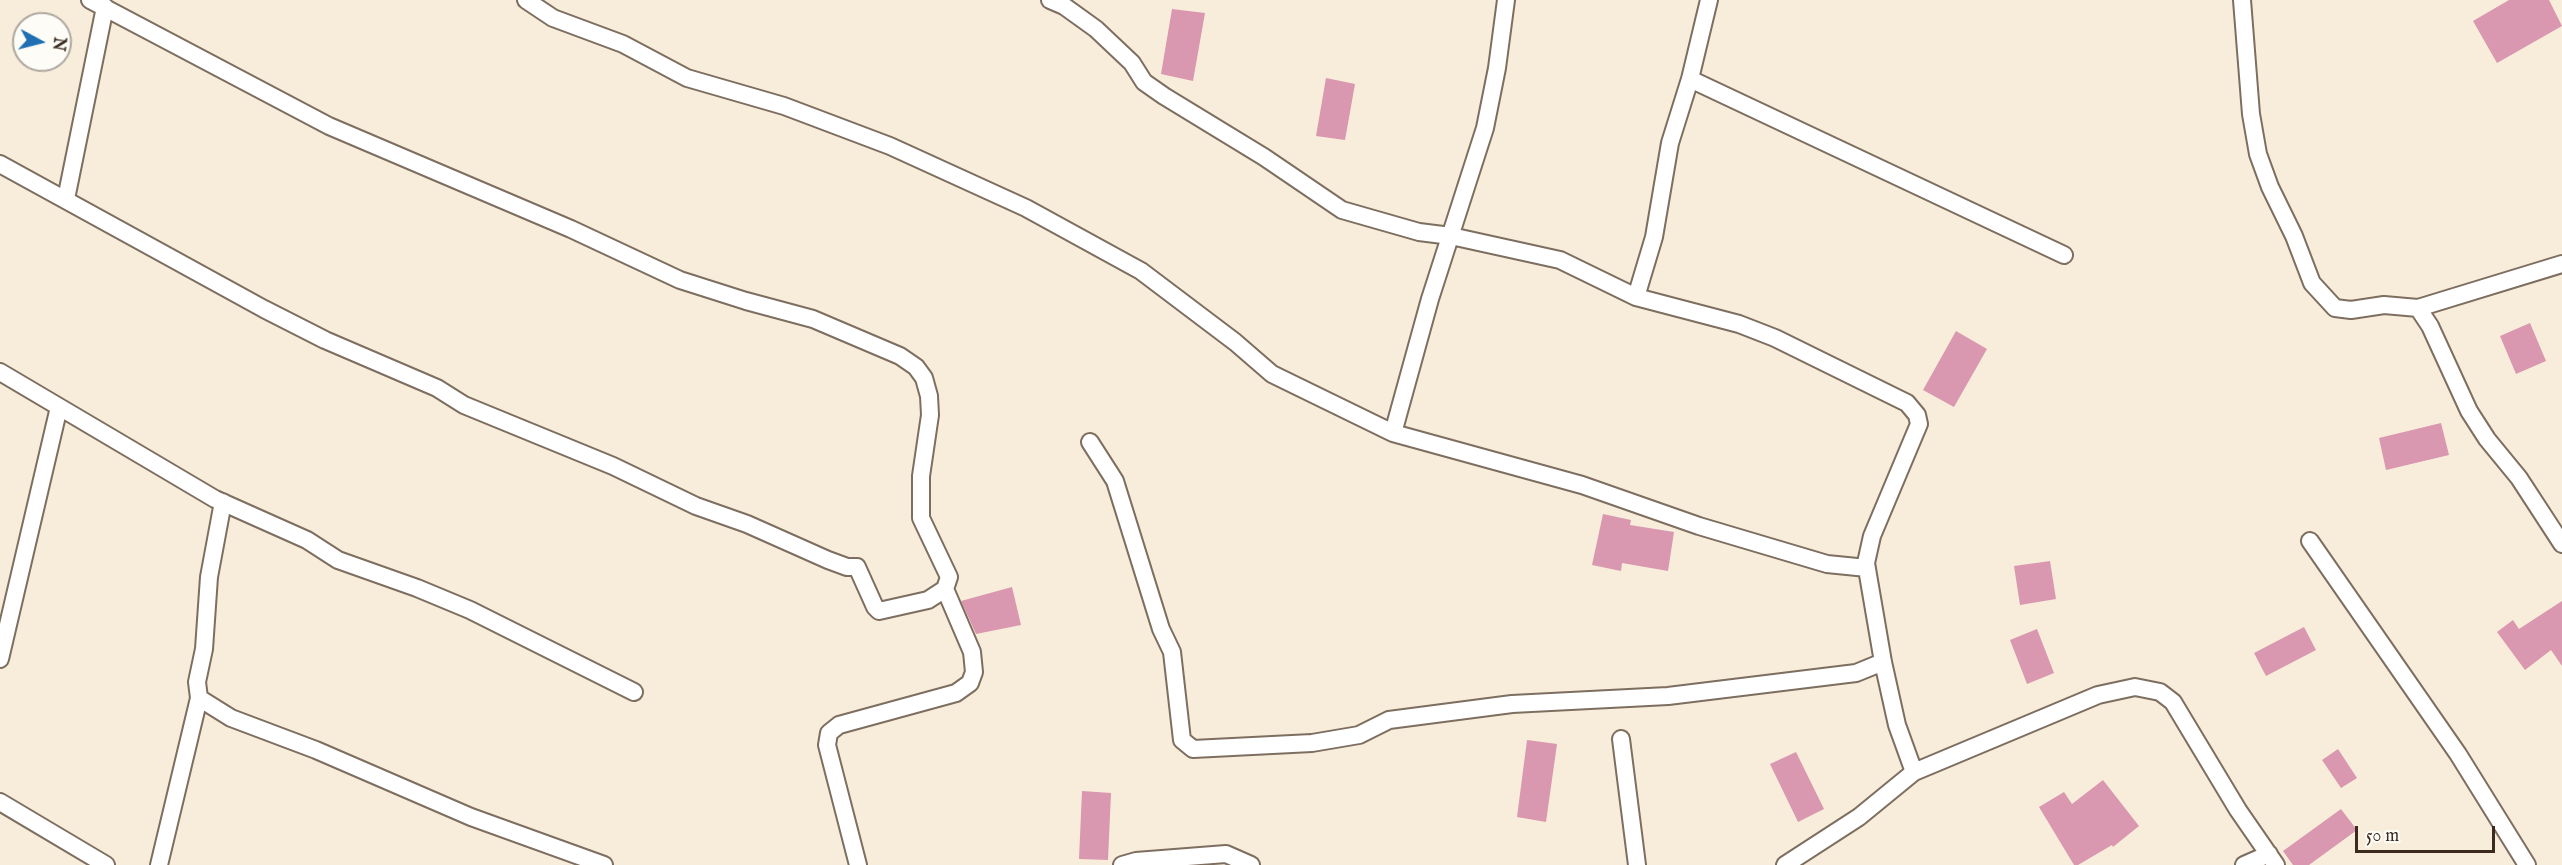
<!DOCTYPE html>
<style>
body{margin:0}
#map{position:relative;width:2562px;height:865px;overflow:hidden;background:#f8eddb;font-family:"IM FELL English",serif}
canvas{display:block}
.north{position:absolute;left:12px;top:12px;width:60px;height:60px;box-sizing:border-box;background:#fdfcf7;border:2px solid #afa8a0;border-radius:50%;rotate:97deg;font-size:16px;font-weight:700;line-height:24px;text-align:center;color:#3b2a1e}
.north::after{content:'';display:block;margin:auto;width:21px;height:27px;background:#1f6fb2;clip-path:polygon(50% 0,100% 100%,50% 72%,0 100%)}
.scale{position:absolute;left:2355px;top:826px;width:140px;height:27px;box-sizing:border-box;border:3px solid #3b2a1e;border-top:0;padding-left:8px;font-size:18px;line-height:21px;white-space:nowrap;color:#3b2a1e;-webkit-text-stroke:4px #fdfcf7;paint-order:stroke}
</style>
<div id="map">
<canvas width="2562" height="865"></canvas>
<div class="north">N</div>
<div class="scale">50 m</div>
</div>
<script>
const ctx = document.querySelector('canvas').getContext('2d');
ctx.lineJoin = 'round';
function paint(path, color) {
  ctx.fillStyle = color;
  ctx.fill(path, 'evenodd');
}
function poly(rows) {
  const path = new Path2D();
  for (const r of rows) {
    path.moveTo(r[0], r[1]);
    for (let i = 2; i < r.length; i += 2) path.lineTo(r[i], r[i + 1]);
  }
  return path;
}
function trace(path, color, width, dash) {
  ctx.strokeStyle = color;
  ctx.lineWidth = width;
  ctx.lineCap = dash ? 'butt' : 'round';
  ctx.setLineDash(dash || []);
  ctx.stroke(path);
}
const building = poly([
 [2509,0,2549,0,2562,26,2497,63,2473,21],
 [1172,9,1205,13,1193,81,1161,74],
 [1326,78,1355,84,1345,140,1316,136],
 [2530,323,2546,361,2516,374,2500,336],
 [1956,331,1987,349,1954,407,1923,390],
 [2441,423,2449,455,2386,470,2379,438],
 [1603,514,1631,520,1630,525,1674,532,1668,571,1622,563,1621,571,1592,565],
 [2050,561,2056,599,2020,605,2014,566],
 [1012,587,1021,625,976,634,961,601],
 [2562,601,2562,666,2551,650,2525,670,2497,632,2513,620,2519,629],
 [2304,627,2316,650,2266,676,2254,653],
 [2037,629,2054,673,2027,684,2010,640],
 [1527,740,1557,744,1546,822,1517,817],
 [2338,749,2357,778,2341,788,2322,760],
 [1796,752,1824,809,1798,822,1770,764],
 [2103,780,2139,826,2113,847,2112,845,2078,865,2074,865,2039,807,2064,792,2072,804],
 [1082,791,1111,793,1108,860,1079,859],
 [2341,809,2357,830,2309,865,2293,865,2283,851]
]);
const street = poly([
 [526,0,553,18,623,44,687,78,784,106,890,146,1026,208,1141,271,1235,342,1272,374,1393,433,1582,485,1699,526,1827,564,1867,568],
 [1050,0,1064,6,1096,29,1132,63,1144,82,1164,96,1264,157,1342,210,1419,232,1451,236,1560,260,1636,297,1739,324,1775,338,1907,403,1917,415,1919,424,1872,536,1866,563,1883,662,1897,725,1914,772],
 [2242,0,2251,114,2258,154,2270,187,2294,236,2312,283,2335,308,2351,310,2384,305,2418,308,2562,264],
 [1690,79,2064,255],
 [0,164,264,309,325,340,437,388,464,405,613,466,696,506,747,524,828,560,847,567,857,567,875,607,879,611,928,600,945,589,949,577,921,518,921,476,930,415,929,396,924,378,916,367,900,356,813,319,746,301,680,280,571,229,329,126,90,0],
 [66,199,105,7],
 [1636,297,1654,237,1670,143,1690,79,1709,0],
 [2418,308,2430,326,2469,411,2487,439,2519,478,2562,544],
 [0,372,215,499,307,540,338,560,417,588,470,610,634,692],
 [1393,433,1430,299,1485,128,1497,68,1506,0],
 [1090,442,1115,481,1161,629,1172,652,1182,740,1193,749,1312,743,1359,735,1389,720,1512,704,1668,696,1856,673,1883,662],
 [223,502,209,577,204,649,197,682,199,698,231,718,316,750,471,817,604,865],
 [2310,541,2458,754,2527,865],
 [0,659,59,407],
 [1621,739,1637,865],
 [0,802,106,865],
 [159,865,199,698],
 [858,865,827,745,829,733,839,725,956,693,970,683,974,672,972,652,945,589],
 [1122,865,1136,861,1226,854,1251,865],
 [1785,865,1859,817,1914,772,2098,695,2135,687,2160,692,2173,702,2238,810,2276,865],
 [2244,865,2269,854]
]);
paint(building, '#d997b0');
trace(street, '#7d6e60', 20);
trace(street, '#fff', 16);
</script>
